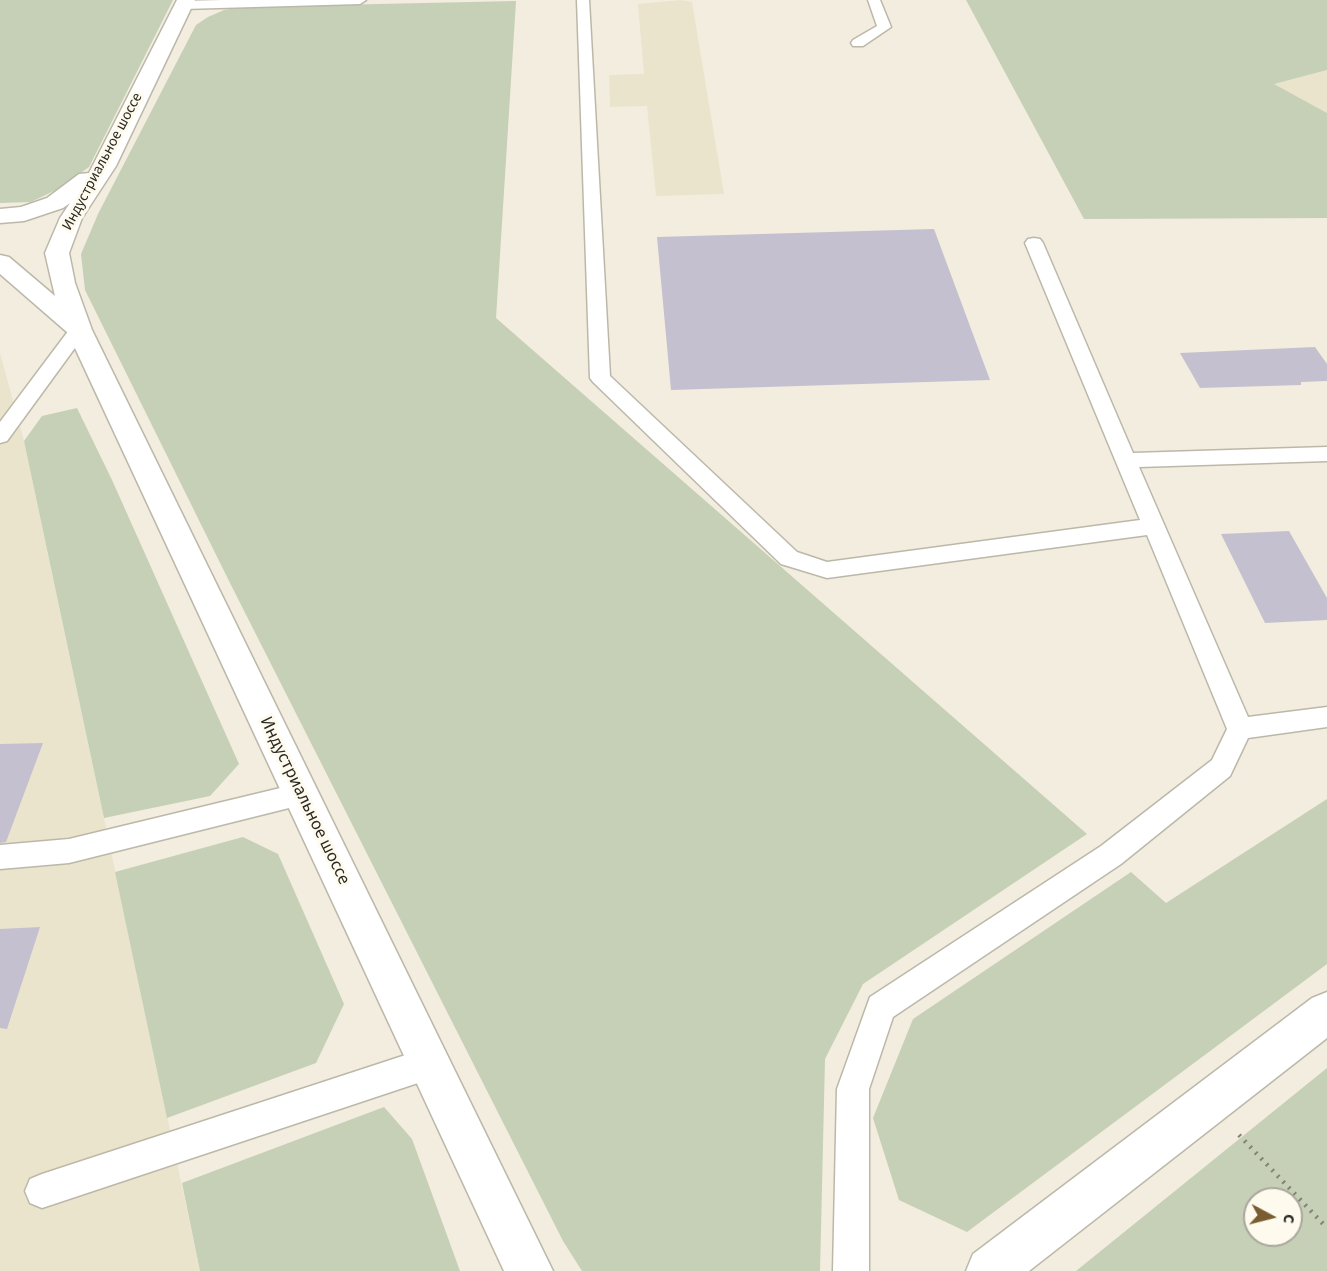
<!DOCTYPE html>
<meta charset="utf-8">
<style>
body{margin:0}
#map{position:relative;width:1327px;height:1271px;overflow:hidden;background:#f2edde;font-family:"Source Sans 3",sans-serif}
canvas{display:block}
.north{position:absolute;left:1243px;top:1187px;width:60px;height:60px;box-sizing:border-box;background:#fefbee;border:2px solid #aaa79d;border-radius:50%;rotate:97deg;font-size:16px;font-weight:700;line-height:24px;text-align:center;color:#2b2a24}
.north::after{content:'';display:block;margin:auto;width:21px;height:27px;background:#795d30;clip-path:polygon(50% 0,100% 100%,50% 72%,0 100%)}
</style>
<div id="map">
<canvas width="1327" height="1271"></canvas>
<div class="north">С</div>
</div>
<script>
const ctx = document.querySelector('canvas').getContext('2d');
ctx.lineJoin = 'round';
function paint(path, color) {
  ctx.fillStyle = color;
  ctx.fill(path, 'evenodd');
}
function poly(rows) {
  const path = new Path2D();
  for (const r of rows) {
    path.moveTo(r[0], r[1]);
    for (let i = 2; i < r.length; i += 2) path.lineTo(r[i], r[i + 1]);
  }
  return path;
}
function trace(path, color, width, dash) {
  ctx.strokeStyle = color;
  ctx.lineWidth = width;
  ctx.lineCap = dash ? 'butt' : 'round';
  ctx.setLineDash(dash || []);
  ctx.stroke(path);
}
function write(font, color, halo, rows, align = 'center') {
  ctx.font = font + ' "Source Sans 3",sans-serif';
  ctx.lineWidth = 6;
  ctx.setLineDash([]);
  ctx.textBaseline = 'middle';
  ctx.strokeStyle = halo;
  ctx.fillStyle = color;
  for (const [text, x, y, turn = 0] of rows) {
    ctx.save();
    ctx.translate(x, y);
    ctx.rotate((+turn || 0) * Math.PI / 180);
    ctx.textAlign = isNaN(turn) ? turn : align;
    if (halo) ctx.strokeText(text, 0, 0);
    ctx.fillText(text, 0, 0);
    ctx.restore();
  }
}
const built = poly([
 [681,0,692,2,724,194,656,196,647,106,610,107,609,75,644,74,638,4],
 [1327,70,1327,113,1273,84],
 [0,353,24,441,200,1271,0,1271]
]);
const green = poly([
 [0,0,173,0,89,167,58,189,31,202,0,203],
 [966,0,1327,0,1327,70,1274,84,1327,113,1327,218,1084,219],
 [516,1,496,318,1087,834,863,984,825,1059,820,1271,582,1271,563,1241,231,585,85,290,81,254,98,214,196,25,208,17,224,10,241,7],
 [77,408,112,480,239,764,210,796,104,818,24,441,42,416],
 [1327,799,1327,964,967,1232,899,1200,873,1118,913,1019,1131,872,1166,903],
 [243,837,278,854,344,1004,316,1063,167,1118,115,872],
 [1327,1068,1327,1271,1076,1271],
 [1255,1199,1291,1199,1291,1235,1255,1235],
 [384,1107,412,1139,460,1271,200,1271,182,1183]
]);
const building = poly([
 [934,229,990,380,671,390,657,237],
 [1315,347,1327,364,1327,381,1301,382,1301,385,1200,388,1180,353],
 [1289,531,1327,598,1327,620,1265,623,1221,534],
 [43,743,6,842,0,843,0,744],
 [40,927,7,1029,0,1028,0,929]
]);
const path = poly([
 [1239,1135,1327,1228]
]);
const service = poly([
 [366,0,360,4,183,9,176,5,183,1,222,0,366,0],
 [577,0,589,0,610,376,797,552,827,562,1140,520,1025,243,1028,239,1034,238,1040,239,1043,243,1133,453,1327,447,1327,461,1139,467,1248,717,1327,707,1327,727,1248,738,1230,776,1121,864,893,1017,869,1089,869,1271,833,1271,837,1089,870,997,1101,846,1212,760,1227,729,1147,535,827,578,781,564,593,382,590,378,577,0],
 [868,0,880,0,891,27,863,46,853,46,851,43,853,40,877,26,868,0],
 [79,324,86,326,88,330,7,441,0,443,0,422,72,326,79,324],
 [301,783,310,786,314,794,310,802,301,805,69,863,0,869,0,845,69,839,301,783],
 [430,1047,441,1052,446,1063,441,1074,430,1079,42,1208,30,1203,25,1191,30,1179,42,1174,430,1047]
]);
const minor = poly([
 [1327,992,1327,1038,1029,1271,966,1271,973,1254,1312,998,1327,992]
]);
const secondary = poly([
 [177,0,195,0,116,166,82,218,69,253,75,283,92,330,553,1271,504,1271,68,333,0,274,0,255,9,257,55,296,45,253,60,218,70,203,63,208,24,221,0,223,0,209,21,207,47,198,79,174,89,173,177,0]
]);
const farStreetnames = [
 ["Индустриальное шоссе",103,162,-62]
];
const streetNames = [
 ["Индустриальное шоссе",304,801,64]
];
paint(built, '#eae4cd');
paint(green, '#c5d0b6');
paint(building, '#c4c0cf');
trace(service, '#bcb8a9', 3);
trace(minor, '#bcb8a9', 3);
trace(secondary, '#bcb8a9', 3);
trace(path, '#858278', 4.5, [2, 6]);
paint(service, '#fff');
paint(minor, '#fff');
paint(secondary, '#fff');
write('15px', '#2b2a24', '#fefbee', farStreetnames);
write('18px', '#2b2a24', '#fefbee', streetNames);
</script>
